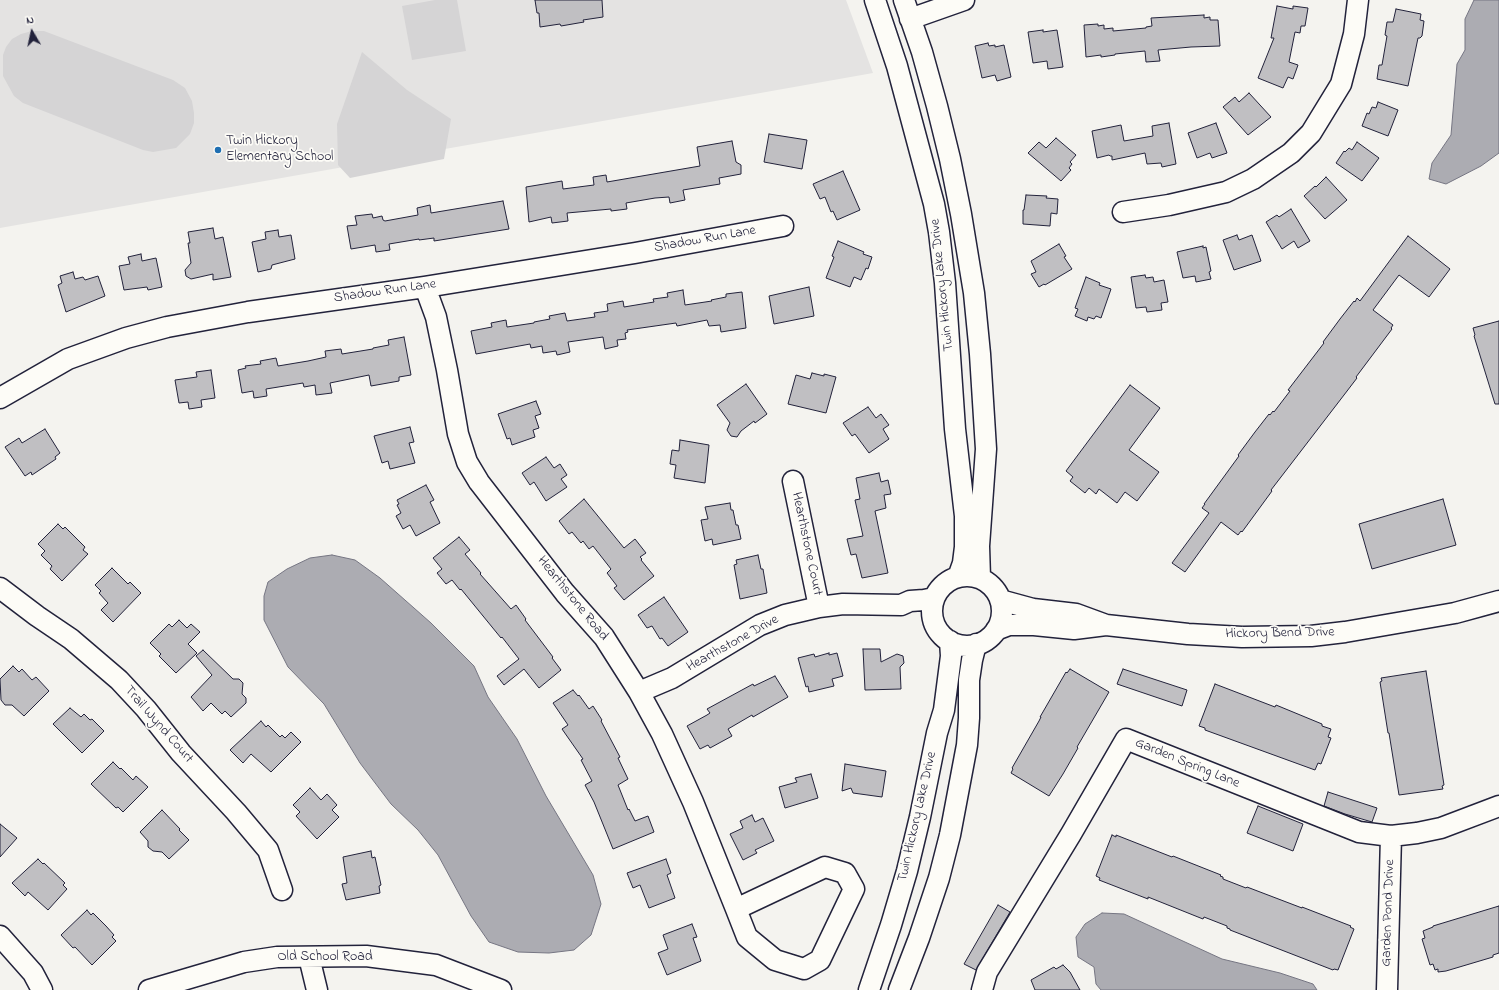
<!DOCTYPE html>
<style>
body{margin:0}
#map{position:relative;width:1499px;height:990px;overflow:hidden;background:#f4f3ef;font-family:"Indie Flower",sans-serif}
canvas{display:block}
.north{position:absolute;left:12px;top:12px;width:40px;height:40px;-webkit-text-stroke:3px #fdfcf7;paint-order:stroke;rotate:351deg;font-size:11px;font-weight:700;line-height:16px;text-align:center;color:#22223b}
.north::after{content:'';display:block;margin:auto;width:14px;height:18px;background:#22223b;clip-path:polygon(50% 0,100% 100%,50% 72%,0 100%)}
</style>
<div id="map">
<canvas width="1499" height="990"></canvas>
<div class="north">N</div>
</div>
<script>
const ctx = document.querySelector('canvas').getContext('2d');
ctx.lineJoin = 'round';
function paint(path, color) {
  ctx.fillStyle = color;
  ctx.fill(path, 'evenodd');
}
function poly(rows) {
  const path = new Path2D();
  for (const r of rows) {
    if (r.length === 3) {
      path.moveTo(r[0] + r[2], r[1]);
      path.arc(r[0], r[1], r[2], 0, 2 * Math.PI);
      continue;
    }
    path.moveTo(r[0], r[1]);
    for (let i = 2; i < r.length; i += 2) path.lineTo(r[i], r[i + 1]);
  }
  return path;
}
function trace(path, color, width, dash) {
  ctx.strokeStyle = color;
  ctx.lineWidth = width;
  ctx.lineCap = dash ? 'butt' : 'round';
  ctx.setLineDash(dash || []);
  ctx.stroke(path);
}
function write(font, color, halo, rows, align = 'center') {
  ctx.font = font + ' "Indie Flower",sans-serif';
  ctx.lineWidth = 3.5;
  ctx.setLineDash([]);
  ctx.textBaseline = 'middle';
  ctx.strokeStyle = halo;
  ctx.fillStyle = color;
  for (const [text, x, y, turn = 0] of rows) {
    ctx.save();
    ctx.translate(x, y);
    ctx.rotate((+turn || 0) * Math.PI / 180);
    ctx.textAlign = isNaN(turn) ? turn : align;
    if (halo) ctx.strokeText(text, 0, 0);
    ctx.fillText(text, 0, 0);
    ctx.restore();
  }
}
const built = poly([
 [0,0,846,0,873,73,0,228]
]);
const green = poly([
 [435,0,457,0,466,51,412,60,402,6],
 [32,31,44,31,173,80,185,88,192,101,194,113,194,123,190,134,176,148,153,152,143,150,23,103,14,96,3,76,3,55,6,47,12,39,21,34],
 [362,52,407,90,451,119,444,159,350,178,338,165,337,124]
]);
const water = poly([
 [1474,0,1499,0,1499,153,1481,166,1446,184,1429,179,1432,163,1451,135,1457,64,1465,50,1465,19,1474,0],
 [332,555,355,560,380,578,431,623,474,666,488,697,517,739,546,796,593,875,601,904,591,935,574,950,549,953,518,952,489,942,471,916,438,855,418,830,391,804,360,763,324,704,288,667,264,620,264,596,268,582,287,569,310,558,332,555],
 [1102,913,1124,914,1222,959,1280,973,1313,984,1317,990,1101,990,1096,984,1094,967,1078,957,1076,937,1085,924,1102,913]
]);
const building = poly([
 [535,0,602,0,603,17,583,20,584,22,561,26,560,24,540,27,539,13,537,13,535,0],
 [1277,6,1293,9,1293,6,1308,8,1305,26,1301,26,1300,33,1295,32,1289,62,1298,65,1293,79,1288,77,1283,88,1258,78,1274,38,1271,38,1277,6],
 [1396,9,1421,14,1420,20,1424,21,1422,36,1420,38,1418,38,1408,86,1377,79,1379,65,1382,65,1387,36,1385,35,1387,22,1393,22,1396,9],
 [1204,15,1204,18,1210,17,1210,20,1218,20,1220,46,1191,47,1158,50,1160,61,1146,62,1145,51,1115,54,1115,55,1101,57,1101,55,1086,57,1084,25,1098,24,1098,26,1104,25,1104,29,1113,28,1113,31,1146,28,1146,27,1152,26,1151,18,1204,15],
 [1043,30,1043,32,1057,30,1063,67,1048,69,1047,61,1033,63,1028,32,1043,30],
 [988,43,989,46,995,45,995,47,1004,45,1011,77,997,81,995,75,982,78,975,46,988,43],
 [1249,93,1271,117,1248,135,1223,107,1235,97,1239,102,1249,93],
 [1378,102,1398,110,1388,136,1362,126,1367,113,1369,114,1372,107,1376,108,1378,102],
 [1169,123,1176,164,1162,167,1161,163,1147,164,1145,153,1112,160,1112,156,1110,156,1109,155,1097,158,1092,131,1121,125,1124,141,1153,136,1152,126,1169,123],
 [1216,123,1227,153,1212,158,1210,153,1197,158,1188,133,1216,123],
 [769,134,807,140,802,169,764,162,769,134],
 [1056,138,1076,155,1070,162,1072,164,1069,168,1071,170,1061,181,1028,153,1039,142,1046,148,1056,138],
 [732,141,736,162,741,165,741,174,719,178,720,184,683,190,685,200,670,203,669,197,655,198,626,203,627,209,611,211,611,209,567,213,568,221,552,223,551,217,529,222,526,187,562,181,563,189,594,185,593,177,606,175,607,182,700,166,697,147,732,141],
 [1357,142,1379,158,1362,181,1336,163,1344,151,1345,152,1349,148,1352,150,1357,142],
 [843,171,860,210,837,220,833,211,831,212,825,197,820,199,813,184,843,171],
 [1326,177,1347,200,1325,219,1304,196,1315,186,1316,187,1326,177],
 [1026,195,1047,196,1046,198,1058,199,1057,214,1051,213,1050,226,1023,224,1023,210,1024,210,1026,195],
 [503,201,509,229,434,241,434,238,419,240,419,239,389,244,390,250,376,252,375,245,351,249,347,226,357,225,355,216,372,214,373,218,382,216,383,220,385,221,418,215,417,208,430,205,431,213,503,201],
 [1291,209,1310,241,1298,248,1294,241,1282,249,1266,222,1277,215,1279,217,1291,209],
 [213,228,215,239,223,237,231,277,213,280,213,274,191,279,186,276,185,270,191,263,188,243,190,243,188,232,213,228],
 [278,230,279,237,291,235,295,259,272,265,271,269,258,272,252,242,266,239,265,232,278,230],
 [1237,235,1239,240,1252,235,1261,261,1234,270,1223,240,1237,235],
 [1408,236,1450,269,1429,297,1399,275,1373,310,1393,325,1391,328,1392,329,1356,377,1357,378,1344,395,1271,490,1272,491,1242,532,1241,531,1238,535,1221,522,1185,572,1172,563,1209,513,1202,508,1205,504,1204,504,1239,456,1238,455,1255,432,1269,414,1270,415,1273,411,1274,412,1290,391,1288,390,1324,343,1323,342,1340,319,1354,301,1355,302,1357,298,1360,301,1408,236],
 [838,241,864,252,863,254,872,257,868,269,866,268,861,280,854,277,850,287,826,278,834,257,832,256,838,241],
 [1059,244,1066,256,1064,257,1072,269,1045,285,1044,284,1039,287,1031,274,1036,272,1031,261,1059,244],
 [1203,246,1203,248,1206,247,1211,271,1209,272,1211,279,1196,282,1195,276,1183,278,1177,252,1203,246],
 [141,254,142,261,156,258,162,287,148,290,147,287,124,290,119,266,130,264,128,257,141,254],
 [73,272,75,279,83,277,85,280,98,276,105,296,66,312,58,285,62,283,60,276,73,272],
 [1145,275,1146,278,1153,277,1154,282,1164,280,1168,302,1161,303,1162,310,1147,312,1146,307,1136,308,1131,277,1145,275],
 [1086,277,1100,283,1099,285,1111,289,1101,318,1096,316,1094,319,1088,317,1087,321,1075,316,1078,309,1075,308,1086,277],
 [809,287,814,316,774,324,769,296,809,287],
 [683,290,685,305,712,301,711,300,726,297,726,294,742,292,746,328,721,332,720,325,709,326,707,320,677,326,676,323,627,330,628,332,625,333,626,339,617,340,618,346,605,349,603,337,568,342,570,352,557,355,556,351,543,353,542,346,531,348,530,344,476,354,471,331,492,327,491,323,506,320,507,327,534,323,534,322,550,319,549,316,565,313,567,321,595,317,594,313,608,311,607,304,623,301,624,307,654,302,653,299,668,297,667,293,683,290],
 [1499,321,1499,404,1495,404,1474,336,1475,335,1473,328,1499,321],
 [404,337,411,375,399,377,399,381,371,386,369,375,330,383,332,393,316,395,315,385,304,387,303,383,266,389,267,396,254,398,253,391,242,393,238,370,246,368,245,366,261,364,260,361,276,358,278,366,308,361,326,357,325,351,341,349,342,354,373,349,373,348,389,345,388,340,404,337],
 [211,370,215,398,201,400,202,407,189,409,188,402,179,403,175,380,197,377,196,372,211,370],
 [812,373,824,376,824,374,836,377,826,413,788,404,796,375,810,379,812,373],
 [746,384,767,414,755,423,754,421,741,431,737,437,731,436,727,430,730,423,717,405,746,384],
 [1130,385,1160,408,1129,450,1159,472,1137,501,1125,492,1117,503,1099,489,1096,494,1089,488,1085,493,1070,481,1073,477,1066,471,1130,385],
 [536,401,541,414,535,416,539,428,533,430,535,437,512,445,510,438,507,439,498,414,536,401],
 [868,407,876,418,881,414,889,425,883,429,889,439,869,453,855,434,852,436,843,423,868,407],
 [410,427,414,442,409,443,415,463,390,469,388,461,382,463,374,436,410,427],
 [45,429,60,453,55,457,56,459,32,475,31,472,25,476,5,447,19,438,22,443,45,429],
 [680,440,709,445,705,483,674,478,676,465,670,464,672,450,679,451,680,440],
 [546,457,554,468,560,464,567,475,561,479,567,487,546,501,534,482,530,485,522,473,546,457],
 [879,473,881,482,888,480,891,494,884,495,886,508,875,511,888,573,862,578,856,554,851,555,847,539,863,536,855,500,860,499,856,478,879,473],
 [426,485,434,500,430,502,440,523,416,536,410,525,403,529,396,516,401,513,397,505,399,504,397,500,426,485],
 [584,499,624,548,635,539,646,553,640,557,642,559,641,560,654,576,624,600,614,588,617,586,607,573,611,569,593,546,589,549,583,541,581,543,572,532,569,534,559,521,584,499],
 [1443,499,1456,545,1372,569,1359,524,1443,499],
 [730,503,731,510,733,510,736,525,738,525,741,539,713,545,712,539,705,541,701,520,708,519,705,507,730,503],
 [58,524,63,529,65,527,85,547,83,550,88,554,62,581,50,569,52,566,41,555,45,551,38,544,58,524],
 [459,537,470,550,465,554,481,573,480,574,511,609,516,605,526,619,525,620,553,657,552,658,561,670,539,688,524,669,504,685,497,676,519,659,502,637,501,638,461,589,460,590,452,580,446,584,437,573,442,569,433,558,459,537],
 [758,555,761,569,763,569,767,593,740,599,734,565,737,564,736,560,758,555],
 [112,568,128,584,130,582,141,593,113,622,101,610,108,603,99,593,101,591,95,585,112,568],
 [664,597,688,632,668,646,662,638,660,639,652,626,647,628,638,615,664,597],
 [179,620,187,628,191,624,200,632,188,644,197,653,176,673,159,656,161,654,150,643,169,624,172,627,179,620],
 [863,649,880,649,881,662,897,654,903,656,904,663,900,667,901,689,865,690,863,649],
 [203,650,233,679,239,679,243,683,242,694,246,698,246,703,231,717,225,711,222,714,211,703,203,711,191,697,212,675,196,656,203,650],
 [829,653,829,655,837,653,843,676,832,679,834,686,809,692,808,686,806,687,798,658,814,654,815,657,829,653],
 [13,666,19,672,22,669,32,680,36,677,49,691,24,716,12,705,5,705,1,700,0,679,13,666],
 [1070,669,1109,692,1077,747,1078,748,1063,774,1049,796,1011,773,1013,769,1012,768,1039,721,1041,717,1040,717,1066,672,1067,673,1070,669],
 [1123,669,1187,690,1182,706,1117,684,1123,669],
 [1426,671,1444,785,1442,786,1443,789,1399,795,1389,733,1388,733,1380,682,1382,681,1381,678,1426,671],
 [775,676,788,697,753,717,752,715,728,729,732,736,710,748,708,745,700,749,687,726,707,715,710,713,707,709,753,684,754,686,775,676],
 [1215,684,1275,707,1276,705,1322,724,1322,726,1331,729,1328,737,1331,738,1321,764,1318,763,1315,770,1205,730,1205,728,1199,726,1215,684],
 [573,690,578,696,579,695,589,709,593,706,602,720,601,721,620,757,618,758,628,779,618,785,628,810,629,809,635,821,648,816,654,832,613,849,594,802,585,785,592,781,581,760,583,759,562,729,568,725,553,703,573,690],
 [70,708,81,717,84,714,90,720,92,719,104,731,82,753,53,724,70,708],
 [261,721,266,727,268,725,280,737,282,735,285,738,291,732,301,742,271,772,251,754,243,763,230,750,261,721],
 [113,762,120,769,121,768,133,780,136,776,148,787,123,812,118,807,116,808,91,784,113,762],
 [845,764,886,771,882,797,853,793,851,788,842,791,845,764],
 [811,774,818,798,785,808,779,787,797,782,795,778,811,774],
 [310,788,321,800,327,794,337,805,332,810,339,817,317,839,296,816,300,812,293,805,310,788],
 [1328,792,1377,808,1372,822,1345,814,1324,806,1328,792],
 [1258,806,1303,824,1293,851,1247,833,1258,806],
 [162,810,180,829,179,830,189,840,169,859,162,852,153,851,148,847,148,841,140,832,162,810],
 [752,815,755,822,763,818,774,841,755,850,757,853,743,860,730,834,743,828,740,821,752,815],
 [0,824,17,838,0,857,0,824],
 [1112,835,1116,837,1116,835,1172,857,1173,856,1221,875,1220,876,1223,877,1223,879,1246,888,1247,887,1302,908,1302,907,1351,926,1350,927,1354,929,1338,970,1334,969,1333,970,1230,930,1230,929,1227,928,1227,926,1204,917,1203,919,1148,897,1148,899,1099,880,1100,878,1096,876,1112,835],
 [371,851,372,858,375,857,381,885,379,886,380,893,346,900,342,884,347,883,343,857,371,851],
 [38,859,43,864,44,863,65,883,63,885,67,889,48,910,28,892,25,896,12,883,38,859],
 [666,859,671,873,667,875,675,898,649,908,640,885,633,888,627,873,666,859],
 [998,905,1010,912,976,970,964,964,998,905],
 [1499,906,1499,953,1493,955,1493,957,1446,971,1438,972,1438,969,1435,970,1433,964,1430,965,1422,939,1425,938,1423,931,1433,927,1433,926,1499,906],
 [87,910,91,915,93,913,106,926,114,935,112,937,116,941,92,965,75,947,73,948,61,935,87,910],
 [692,924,697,937,693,938,701,961,667,975,658,953,668,949,663,935,692,924],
 [1063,965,1070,972,1080,990,1035,990,1031,980,1054,967,1056,969,1063,965]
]);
const minor = poly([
 [875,0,897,66,934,204,939,232,945,283,955,429,965,516,965,547,963,563,958,577],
 [904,0,922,52,937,106,950,159,961,214,974,293,980,354,986,449,979,546,980,578],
 [910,19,964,0],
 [1123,212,1169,205,1226,192,1253,179,1291,153,1311,133,1341,84,1354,34,1358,0],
 [425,287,436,317,447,370,458,434,467,462,479,482,565,593,604,637,639,692,662,734,693,802,736,909,747,937,775,960,804,969,820,960,854,889,845,873,825,867,736,909],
 [0,398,68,359,126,338,167,327,248,312,425,287,635,253,783,226],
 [793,481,819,607],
 [967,611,35],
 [0,588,37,616,71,639,119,680,146,709,181,753,236,812,268,850,282,890],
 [1106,625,1188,634,1242,637,1311,636,1345,632,1455,613,1499,601],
 [996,630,1009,625,1034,625,1074,629,1106,625,1076,614,1033,609,1000,600],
 [639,692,672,678,760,625,785,615,819,607,843,604,901,605,910,601,924,600,934,598],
 [0,936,33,973,42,990],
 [309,957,317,990],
 [149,990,244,962,277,957,366,956,436,965,501,990],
 [869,990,891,925,907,871,920,817,937,733,944,710,951,656,950,641],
 [899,990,919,938,939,878,950,835,967,745,969,718,969,680,972,660,976,644],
 [982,990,987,972,1071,834,1126,739,1359,832,1391,836,1417,833,1441,828,1499,806],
 [1387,990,1391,836]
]);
const markers = [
 [218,150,4,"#1f6fb2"]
];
const poiNames = [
 ["Twin Hickory",226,142],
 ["Elementary School",226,158]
];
const streetNames = [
 ["Shadow Run Lane",705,240,-10],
 ["Twin Hickory Lake Drive",943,285,-96],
 ["Shadow Run Lane",385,292,-8],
 ["Hearthstone Court",806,544,78],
 ["Hearthstone Road",572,599,51],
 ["Hickory Bend Drive",1280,634,-1],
 ["Hearthstone Drive",733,644,-29],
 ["Trail Wynd Court",158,725,49],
 ["Garden Spring Lane",1187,764,22],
 ["Twin Hickory Lake Drive",918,817,-77],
 ["Garden Pond Drive",1389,913,-88],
 ["Old School Road",325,958]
];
paint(built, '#e4e3e2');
paint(green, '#d5d4d5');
paint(water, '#acacb2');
trace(water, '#757582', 1);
paint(building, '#c0bfc2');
trace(building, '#22223b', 1);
trace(minor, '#22223b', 23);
trace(minor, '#fdfcf7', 20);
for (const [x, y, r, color] of markers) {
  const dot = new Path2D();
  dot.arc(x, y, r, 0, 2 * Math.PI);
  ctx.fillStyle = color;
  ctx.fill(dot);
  trace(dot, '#fdfcf7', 1.5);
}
write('14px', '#22223b', '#fdfcf7', poiNames, 'left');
write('14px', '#22223b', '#fdfcf7', streetNames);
</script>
